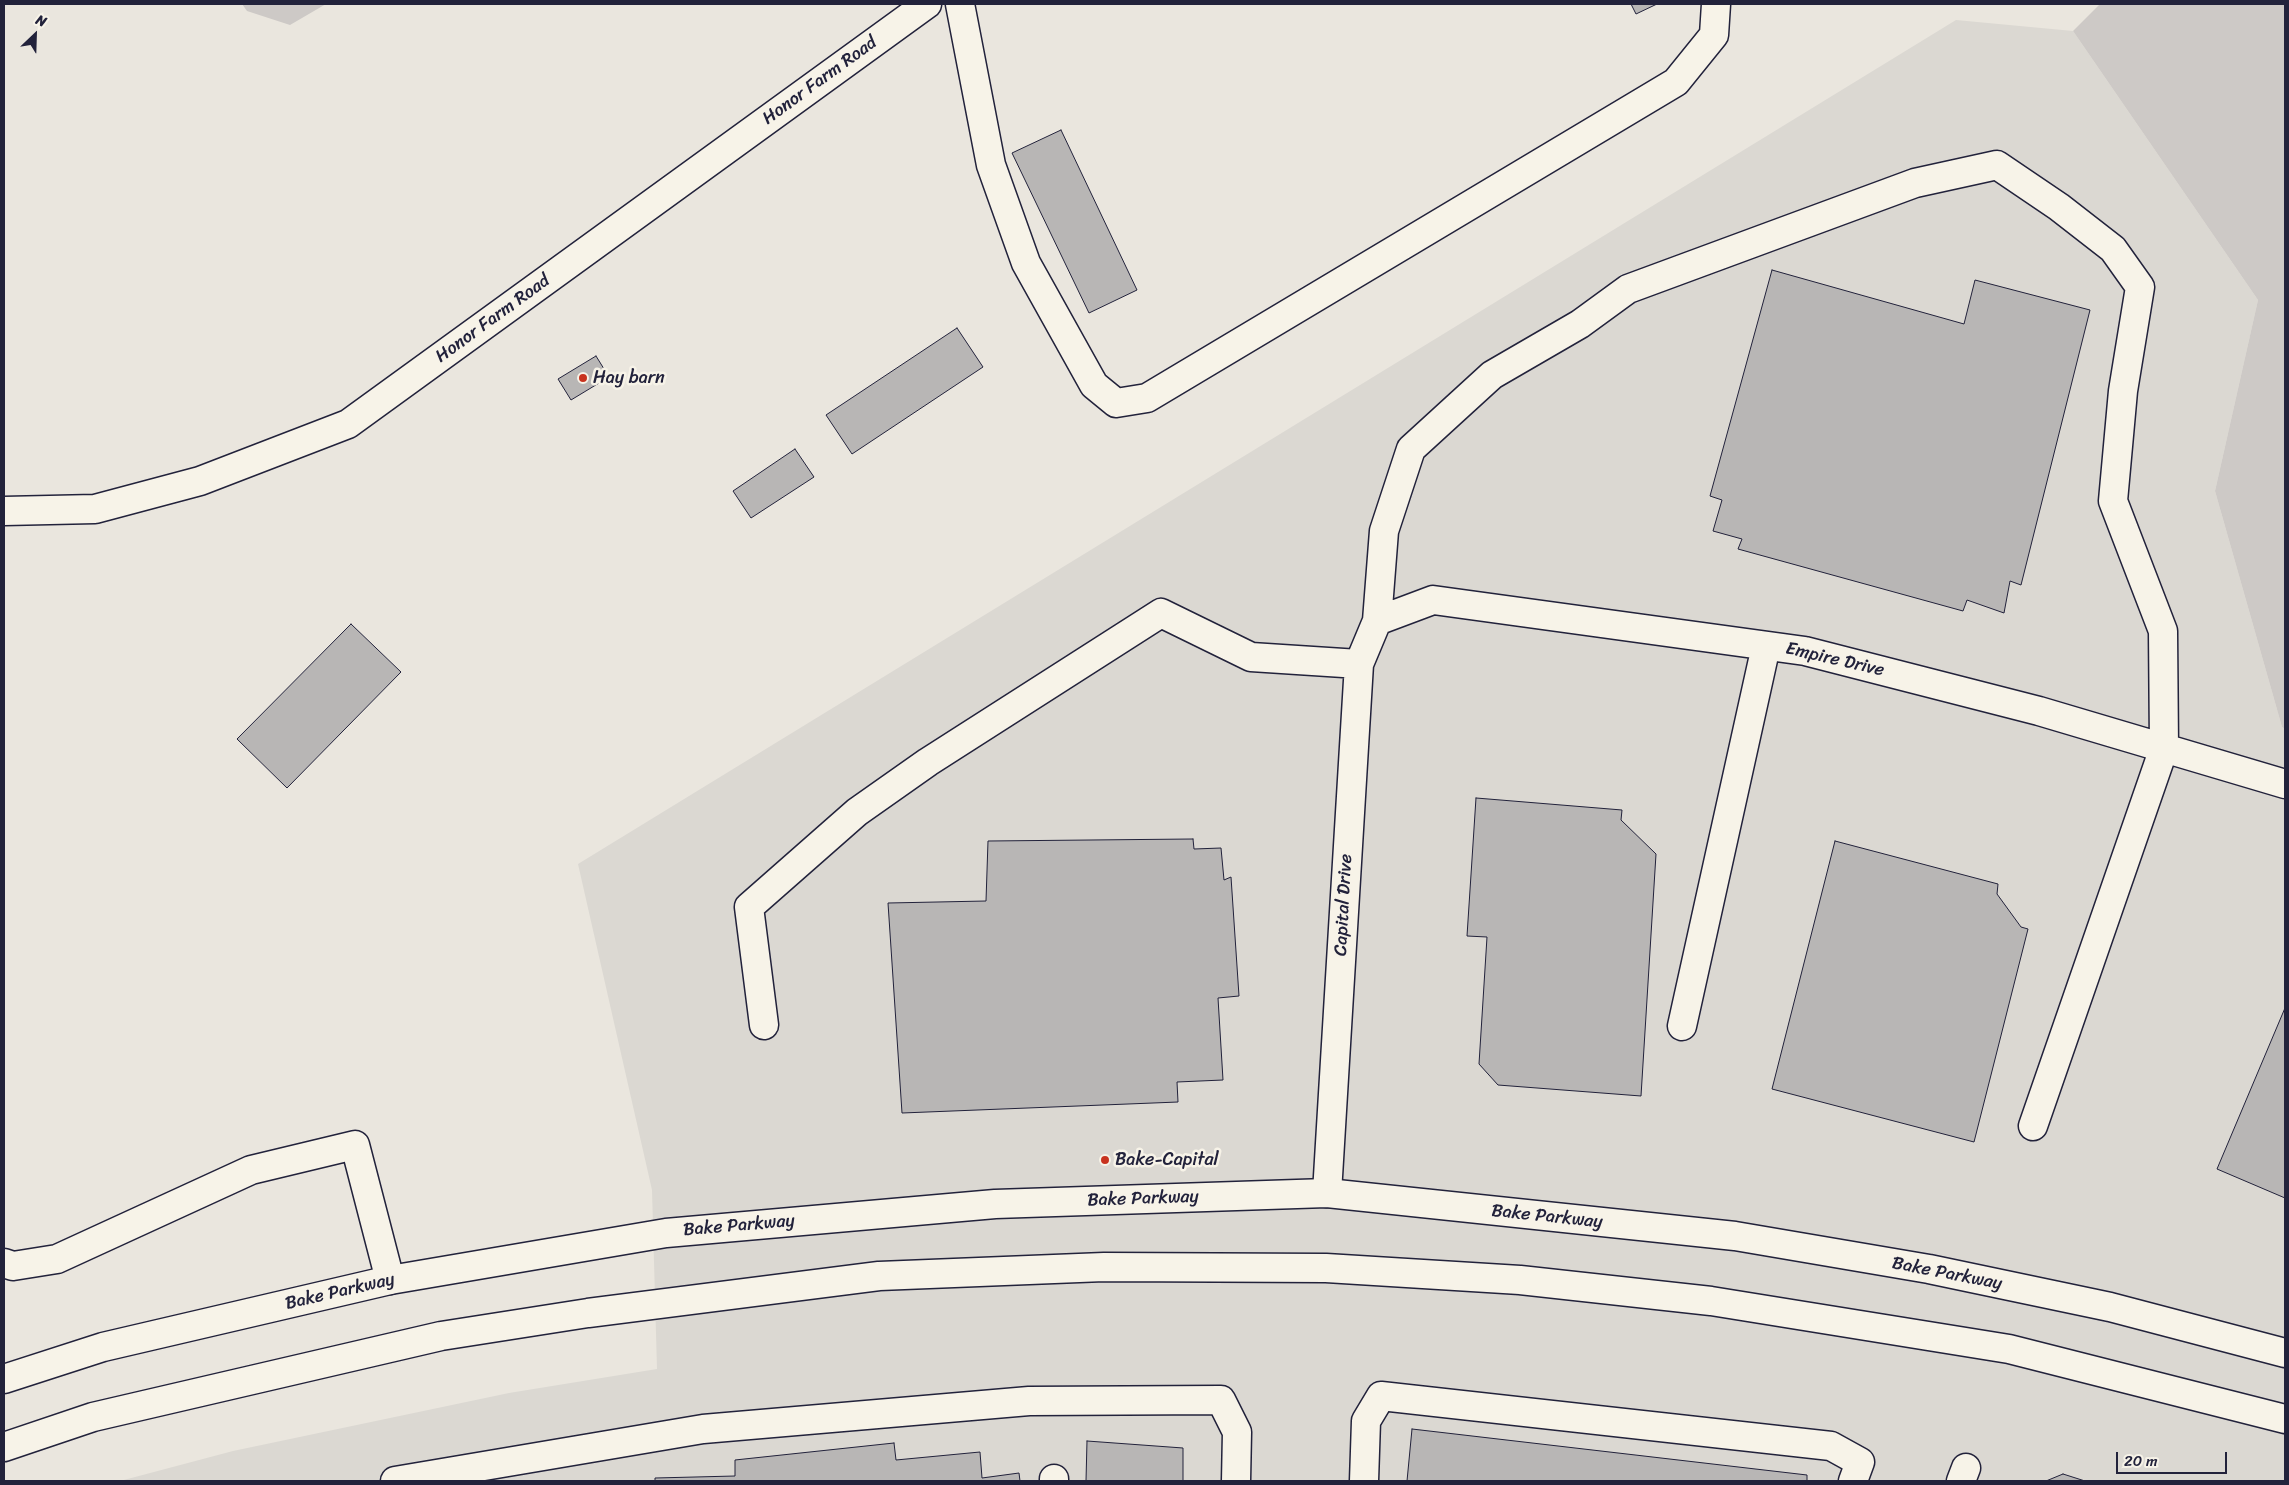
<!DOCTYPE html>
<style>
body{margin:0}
#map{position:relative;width:2289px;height:1485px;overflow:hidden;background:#eae6de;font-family:Sriracha,sans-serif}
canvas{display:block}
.frame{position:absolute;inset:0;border:5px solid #22223b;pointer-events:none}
.north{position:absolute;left:10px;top:10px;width:50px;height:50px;-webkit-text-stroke:4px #f7f3e8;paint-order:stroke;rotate:24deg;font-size:14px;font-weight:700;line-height:20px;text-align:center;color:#22223b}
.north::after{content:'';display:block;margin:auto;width:18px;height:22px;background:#22223b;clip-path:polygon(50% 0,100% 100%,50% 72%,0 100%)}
.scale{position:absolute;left:2116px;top:1452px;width:111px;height:22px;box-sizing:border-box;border:2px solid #22223b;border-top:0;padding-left:6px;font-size:15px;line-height:18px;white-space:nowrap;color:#22223b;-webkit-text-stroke:4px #f7f3e8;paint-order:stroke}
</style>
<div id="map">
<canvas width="2289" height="1485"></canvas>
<div class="frame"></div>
<div class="north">N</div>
<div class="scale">20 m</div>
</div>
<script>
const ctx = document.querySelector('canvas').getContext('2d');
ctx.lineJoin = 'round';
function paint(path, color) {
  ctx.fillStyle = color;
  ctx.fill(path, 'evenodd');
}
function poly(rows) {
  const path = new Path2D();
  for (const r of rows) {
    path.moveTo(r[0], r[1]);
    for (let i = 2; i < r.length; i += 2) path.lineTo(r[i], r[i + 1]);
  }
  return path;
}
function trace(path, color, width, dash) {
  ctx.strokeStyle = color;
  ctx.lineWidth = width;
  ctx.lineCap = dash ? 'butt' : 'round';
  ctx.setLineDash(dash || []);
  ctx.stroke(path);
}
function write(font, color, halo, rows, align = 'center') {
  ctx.font = font + ' Sriracha,sans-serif';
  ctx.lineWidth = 5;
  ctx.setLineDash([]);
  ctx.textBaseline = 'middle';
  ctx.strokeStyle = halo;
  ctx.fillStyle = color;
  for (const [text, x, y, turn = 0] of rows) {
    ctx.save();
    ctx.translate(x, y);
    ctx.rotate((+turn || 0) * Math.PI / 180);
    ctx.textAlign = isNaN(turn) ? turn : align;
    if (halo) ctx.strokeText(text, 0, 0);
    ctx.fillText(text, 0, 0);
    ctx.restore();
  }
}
const built = poly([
 [1956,20,2073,31,2258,300,2215,491,2282,727,2285,729,2285,1481,120,1481,233,1451,509,1393,657,1369,652,1190,578,864]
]);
const green = poly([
 [242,4,326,4,290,25,247,11],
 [2100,4,2285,4,2285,729,2282,727,2215,491,2258,300,2073,31]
]);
const building = poly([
 [1631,4,1657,4,1636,14,1631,4],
 [1061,130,1137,290,1089,313,1012,153,1061,130],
 [1772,270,1964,324,1975,280,2090,310,2021,585,2010,581,2004,613,1967,600,1963,611,1738,549,1742,539,1713,531,1722,500,1710,496,1772,270],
 [957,328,983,367,852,454,826,415,957,328],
 [596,356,609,377,571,400,558,379,596,356],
 [795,449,814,477,751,518,733,491,795,449],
 [351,624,401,672,287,788,237,739,351,624],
 [1476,798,1622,810,1621,820,1656,854,1641,1096,1498,1085,1479,1064,1487,937,1467,936,1476,798],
 [1193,839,1194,849,1221,848,1224,880,1231,877,1239,996,1218,998,1223,1080,1177,1082,1178,1102,902,1113,888,903,986,901,988,841,1193,839],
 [1835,841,1998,884,1997,894,2021,927,2028,929,1974,1142,1772,1089,1835,841],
 [2285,1008,2285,1198,2217,1169,2285,1008],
 [1412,1429,1807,1475,1807,1481,1407,1481,1412,1429],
 [1087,1441,1183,1448,1183,1481,1086,1481,1087,1441],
 [894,1443,896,1460,980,1452,982,1478,1019,1473,1020,1481,655,1481,655,1478,735,1476,735,1460,894,1443],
 [2063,1474,2085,1481,2046,1481,2063,1474]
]);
const minor = poly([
 [960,4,991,165,1026,263,1094,385,1116,403,1147,398,1676,82,1714,35,1716,4],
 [4,511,95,509,200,481,348,424,927,4],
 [1377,621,1433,600,1805,651,2039,711,2285,784],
 [764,1025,749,907,857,812,928,762,1161,613,1251,657,1359,664],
 [1682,1026,1766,646],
 [1327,1193,1359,664,1377,621,1384,531,1411,449,1492,375,1580,324,1628,289,1915,183,1997,165,2059,207,2113,249,2140,287,2123,391,2113,501,2163,631,2164,748,2033,1126],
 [4,1263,13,1266,57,1259,251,1170,355,1145,390,1280],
 [395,1481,703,1429,1029,1401,1221,1400,1237,1432,1236,1481],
 [1054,1481,1054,1479],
 [1364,1481,1366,1421,1381,1396,1831,1446,1860,1462,1853,1481],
 [1961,1481,1966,1468]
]);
const major = poly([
 [4,1379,103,1347,390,1280,666,1233,995,1204,1327,1193,1735,1236,1929,1269,2110,1307,2285,1353],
 [4,1447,93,1417,441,1336,588,1313,879,1276,1104,1267,1326,1268,1520,1280,1711,1301,2009,1349,2285,1419]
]);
const markers = [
 [583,378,5,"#c8321e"],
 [1105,1160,5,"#c8321e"]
];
const streetNames = [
 ["Honor Farm Road",820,81,-36],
 ["Honor Farm Road",493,319,-36],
 ["Empire Drive",1835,660,13],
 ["Capital Drive",1344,905,-87],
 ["Bake Parkway",1143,1199,-2],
 ["Bake Parkway",1547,1217,6],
 ["Bake Parkway",739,1226,-5],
 ["Bake Parkway",1947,1274,11],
 ["Bake Parkway",340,1292,-13]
];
const poiNames = [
 ["Hay barn",593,378],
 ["Bake-Capital",1115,1160]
];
paint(built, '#dbd8d2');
paint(green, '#cdc9c6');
paint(building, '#b8b6b5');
trace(building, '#22223b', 1);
trace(minor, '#22223b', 31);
trace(major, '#22223b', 31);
trace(minor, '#f7f3e8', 28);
trace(major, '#f7f3e8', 28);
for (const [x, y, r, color] of markers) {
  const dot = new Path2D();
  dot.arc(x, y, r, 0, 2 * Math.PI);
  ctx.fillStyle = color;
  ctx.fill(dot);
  trace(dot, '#f7f3e8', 2);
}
write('18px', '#22223b', '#f7f3e8', streetNames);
write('18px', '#22223b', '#f7f3e8', poiNames, 'left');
</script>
